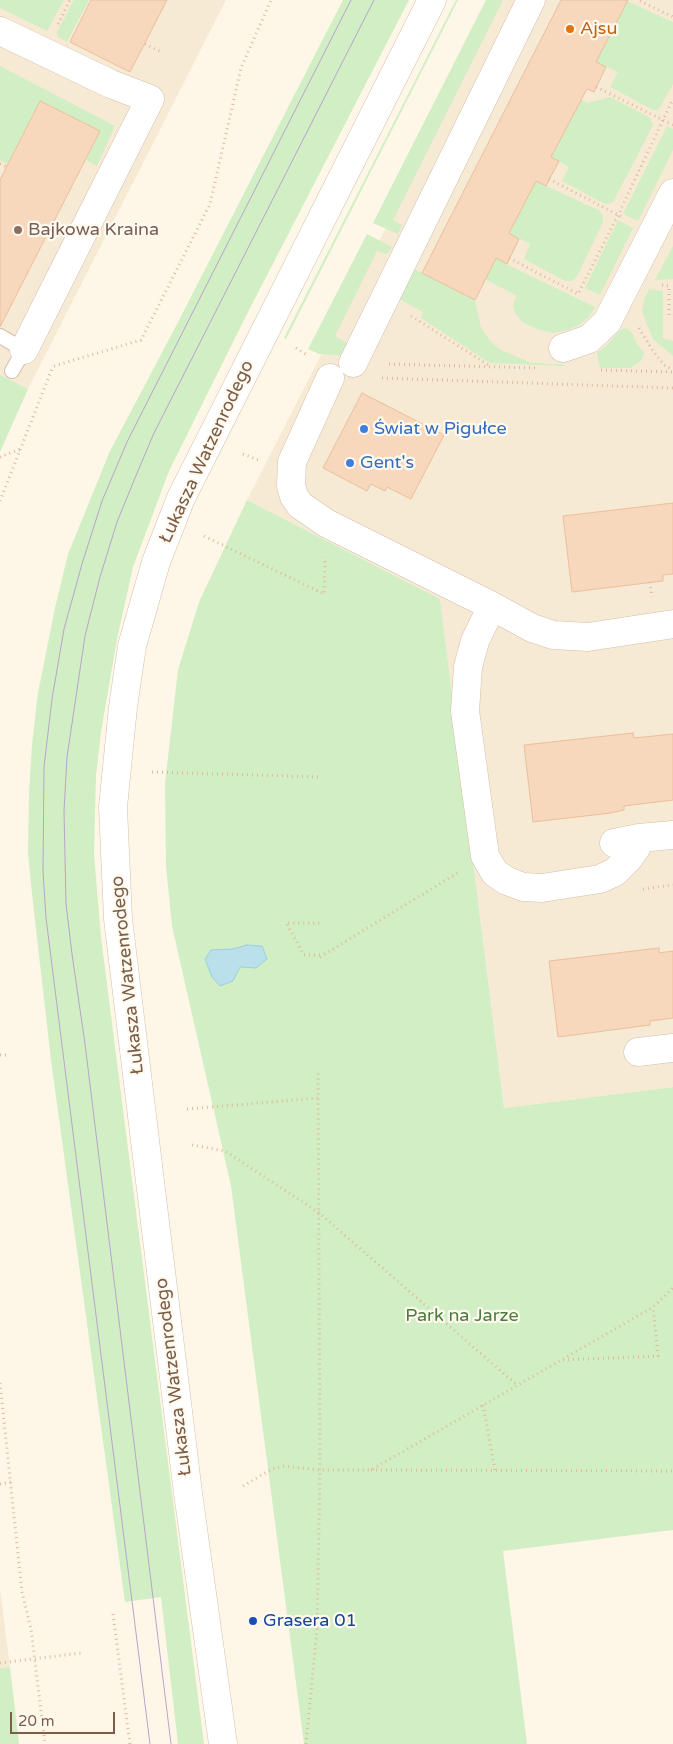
<!DOCTYPE html>
<meta charset="utf-8">
<style>
body{margin:0}
#map{position:relative;width:673px;height:1744px;overflow:hidden;background:#fef7e7;font-family:"Varela Round",sans-serif}
canvas{display:block}
.scale{position:absolute;left:10px;top:1712px;width:105px;height:22px;box-sizing:border-box;border:2px solid #7c5e48;border-top:0;padding-left:6px;font-size:15px;line-height:18px;white-space:nowrap;color:#7c5e48;-webkit-text-stroke:4px #fffaf0;paint-order:stroke}
</style>
<div id="map">
<canvas width="673" height="1744"></canvas>
<div class="scale">20 m</div>
</div>
<script>
const ctx = document.querySelector('canvas').getContext('2d');
ctx.lineJoin = 'round';
function paint(path, color) {
  ctx.fillStyle = color;
  ctx.fill(path, 'evenodd');
}
function poly(rows) {
  const path = new Path2D();
  for (const r of rows) {
    path.moveTo(r[0], r[1]);
    for (let i = 2; i < r.length; i += 2) path.lineTo(r[i], r[i + 1]);
  }
  return path;
}
function trace(path, color, width, dash) {
  ctx.strokeStyle = color;
  ctx.lineWidth = width;
  ctx.lineCap = dash ? 'butt' : 'round';
  ctx.setLineDash(dash || []);
  ctx.stroke(path);
}
function write(font, color, halo, rows, align = 'center') {
  ctx.font = font + ' "Varela Round",sans-serif';
  ctx.lineWidth = 4.5;
  ctx.setLineDash([]);
  ctx.textBaseline = 'middle';
  ctx.strokeStyle = halo;
  ctx.fillStyle = color;
  for (const [text, x, y, turn = 0] of rows) {
    ctx.save();
    ctx.translate(x, y);
    ctx.rotate((+turn || 0) * Math.PI / 180);
    ctx.textAlign = isNaN(turn) ? turn : align;
    if (halo) ctx.strokeText(text, 0, 0);
    ctx.fillText(text, 0, 0);
    ctx.restore();
  }
}
const residential = poly([
 [0,0,226,0,28,389,0,375],
 [502,0,673,0,673,1087,504,1108,440,599,247,500],
 [0,1588,10,1667,0,1668]
]);
const green = poly([
 [0,0,64,0,47,31,0,8],
 [74,0,89,0,67,42,58,37,57,32],
 [343,0,409,0,247,314,169,471,133,567,117,639,101,732,96,776,94,854,101,937,204,1744,178,1744,161,1597,125,1602,51,1060,33,903,28,854,29,792,32,744,38,693,55,608,68,554,110,451,176,326],
 [456,0,458,0,286,339,284,338],
 [486,0,503,0,393,220,402,225,398,234,373,223],
 [627,1,673,22,673,84,659,109,653,110,610,87,618,72,596,62],
 [0,66,115,126,97,166,86,160,100,131,40,101,8,164,0,160],
 [610,97,649,117,653,125,613,202,608,204,603,203,562,181,569,167,549,156,568,119,571,120,574,113,578,98,588,103],
 [667,126,673,129,673,150,638,221,623,214],
 [536,181,600,211,603,216,603,222,576,278,571,281,565,281,524,259,530,244,509,233],
 [618,220,633,228,600,295,585,288],
 [367,234,392,247,388,253,385,254,377,251,335,336,353,347,348,356,319,354,308,349],
 [673,246,673,279,655,280],
 [496,258,506,264,595,307,589,317,579,325,568,330,553,333,537,329,522,322,515,313,513,304,517,296,485,279],
 [414,269,475,300,481,328,492,343,501,350,529,362,546,364,564,364,564,366,490,363,421,318,423,312,399,299],
 [649,289,663,291,663,338,673,341,673,356,653,339,642,312,644,300],
 [626,328,632,333,637,344,644,353,641,361,630,368,600,368,597,353,608,344,620,330],
 [0,375,28,389,0,452],
 [247,500,440,599,504,1108,673,1087,673,1530,503,1551,527,1744,304,1744,231,1186,172,926,166,867,165,783,178,670,199,602],
 [10,1667,19,1744,0,1744,0,1668]
]);
const water = poly([
 [247,945,262,946,267,959,256,968,240,967,233,981,220,986,212,977,205,959,211,950,233,949,247,945]
]);
const building = poly([
 [91,0,167,0,130,72,70,42,91,0],
 [561,0,628,0,596,62,606,67,594,92,587,89,551,157,559,161,546,186,536,181,509,233,519,239,507,264,496,258,475,300,422,273,561,0],
 [40,101,100,131,0,327,0,180,40,101],
 [362,393,444,435,411,499,387,487,385,491,371,484,367,491,323,468,362,393],
 [673,503,673,574,663,575,663,581,572,592,563,516,673,503],
 [633,733,634,738,673,734,673,800,624,806,624,810,611,813,533,822,524,745,633,733],
 [659,948,659,953,673,951,673,1018,650,1021,650,1025,558,1037,549,961,659,948]
]);
const path = poly([
 [640,1,673,17],
 [58,24,70,0],
 [145,44,161,52],
 [596,87,673,125],
 [0,164,7,167],
 [549,179,624,218],
 [509,258,578,294,618,215,673,99],
 [662,285,669,286,669,315,673,315],
 [411,316,490,366],
 [639,328,653,351,664,365,673,370],
 [296,348,307,355],
 [389,364,537,368],
 [54,366,141,340,210,204,241,68,271,0],
 [601,370,673,372],
 [382,378,673,388],
 [243,454,261,461],
 [0,457,21,449],
 [0,501,53,366],
 [204,536,324,594,325,557],
 [650,582,652,597],
 [152,772,321,777],
 [643,889,673,885],
 [320,955,304,955,286,923,320,923],
 [320,957,459,872],
 [0,1055,8,1055],
 [187,1109,318,1098],
 [192,1145,225,1151,318,1212,517,1385],
 [563,1360,658,1356,653,1307],
 [0,1383,22,1592,31,1629,45,1744],
 [483,1405,495,1470],
 [371,1470,673,1471],
 [0,1484,11,1482],
 [243,1486,272,1469,284,1466,320,1470,371,1470,653,1307,673,1288],
 [113,1614,130,1744],
 [0,1663,81,1653],
 [306,1744,317,1629,320,1470,318,1070]
]);
const service = poly([
 [0,336,24,350,12,371]
]);
const minor = poly([
 [0,31,111,84,150,99,24,350],
 [563,348,589,339,607,322,673,193],
 [353,363,531,0],
 [330,378,292,462,291,486,294,496,300,505,326,523,492,606],
 [639,838,636,848,629,858,615,872,600,879,542,888,523,887,507,881,495,873,485,856,465,711,468,667,475,641,492,606,532,628,553,635,588,637,673,624],
 [614,843,639,838,673,835],
 [638,1052,673,1048]
]);
const tertiary = poly([
 [223,1744,188,1493,118,919,113,807,123,707,132,646,156,562,181,498,432,0]
]);
const tram = poly([
 [150,1744,46,918,43,871,44,767,52,699,64,629,82,564,102,501,127,442,351,0],
 [171,1744,85,1044,72,954,66,904,64,811,67,757,85,636,100,577,117,522,135,478,154,433,374,0]
]);
const markers = [
 [570,29,5,"#e8710a"],
 [18,230,5,"#8d6e63"],
 [364,429,5,"#3f7fe0"],
 [350,463,5,"#3f7fe0"],
 [253,1621,5,"#1a4fb4"]
];
const foodNames = [
 ["Ajsu",580,29]
];
const educationNames = [
 ["Bajkowa Kraina",28,230]
];
const shopNames = [
 ["Świat w Pigułce",374,429],
 ["Gent's",360,463]
];
const streetNames = [
 ["Łukasza Watzenrodego",207,452,-65],
 ["Łukasza Watzenrodego",128,975,-96],
 ["Łukasza Watzenrodego",174,1377,-97]
];
const parkNames = [
 ["Park na Jarze",462,1316]
];
const transitNames = [
 ["Grasera 01",263,1621]
];
paint(residential, '#f7ead5');
paint(green, '#d2eec4');
paint(water, '#b9e0eb');
trace(water, '#9ecfde', 1);
paint(building, '#f7d8bc');
trace(building, '#ebbf9b', 1);
trace(service, '#d3bfab', 16);
trace(minor, '#d3bfab', 29);
trace(tertiary, '#d3bfab', 29);
trace(path, '#dcbb9e', 3, [1, 4]);
trace(service, '#fff', 14);
trace(minor, '#fff', 28);
trace(tertiary, '#fff', 28);
trace(tram, '#bba3cb', 1);
for (const [x, y, r, color] of markers) {
  const dot = new Path2D();
  dot.arc(x, y, r, 0, 2 * Math.PI);
  ctx.fillStyle = color;
  ctx.fill(dot);
  trace(dot, '#fffaf0', 2);
}
write('18px', '#c56008', '#fffaf0', foodNames, 'left');
write('18px', '#785e54', '#fffaf0', educationNames, 'left');
write('18px', '#366cbe', '#fffaf0', shopNames, 'left');
write('18px', '#7c5e48', '#fffaf0', streetNames);
write('18px', '#4a7c3c', '#fffaf0', parkNames);
write('18px', '#164399', '#fffaf0', transitNames, 'left');
</script>
